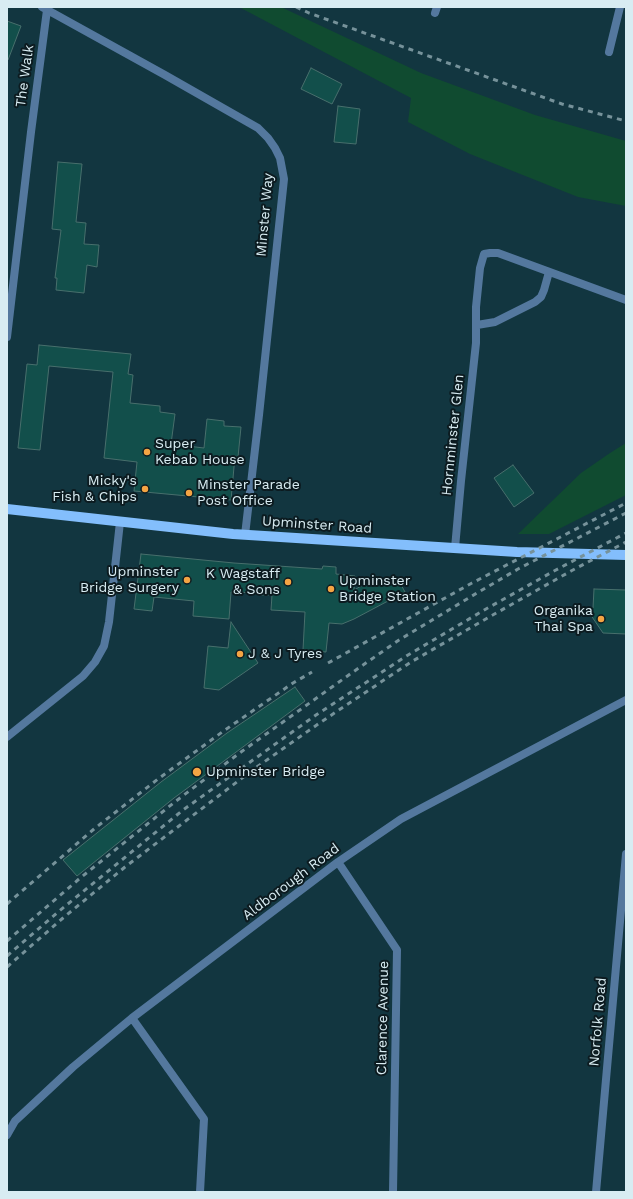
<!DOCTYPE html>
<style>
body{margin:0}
#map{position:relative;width:633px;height:1199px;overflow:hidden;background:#123640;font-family:"Work Sans",sans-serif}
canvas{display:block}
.frame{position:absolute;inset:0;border:8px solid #d8ecf2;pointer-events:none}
</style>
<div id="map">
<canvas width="633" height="1199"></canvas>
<div class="frame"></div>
</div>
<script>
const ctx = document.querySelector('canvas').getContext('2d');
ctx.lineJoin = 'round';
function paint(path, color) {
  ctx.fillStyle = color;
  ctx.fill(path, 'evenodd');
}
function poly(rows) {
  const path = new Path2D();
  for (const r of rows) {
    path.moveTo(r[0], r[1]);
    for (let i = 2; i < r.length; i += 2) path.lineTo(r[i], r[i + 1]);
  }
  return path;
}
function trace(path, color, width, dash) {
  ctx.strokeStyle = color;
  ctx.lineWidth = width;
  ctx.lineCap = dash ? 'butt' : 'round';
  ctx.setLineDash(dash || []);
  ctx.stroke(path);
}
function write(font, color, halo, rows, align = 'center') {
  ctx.font = font + ' "Work Sans",sans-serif';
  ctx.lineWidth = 4;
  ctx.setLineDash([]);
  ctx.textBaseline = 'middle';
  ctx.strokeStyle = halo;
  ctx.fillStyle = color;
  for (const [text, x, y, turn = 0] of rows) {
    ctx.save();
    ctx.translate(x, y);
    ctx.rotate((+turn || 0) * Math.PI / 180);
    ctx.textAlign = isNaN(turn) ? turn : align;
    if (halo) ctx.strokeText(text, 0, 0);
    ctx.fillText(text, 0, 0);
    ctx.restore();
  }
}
const green = poly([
 [239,7,281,7,421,73,535,115,626,141,626,206,578,197,470,154,408,122,411,98],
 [626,443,626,495,549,534,518,534,581,473,610,453]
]);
const building = poly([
 [7,21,21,26,8,60,7,59,7,21],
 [311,68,342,84,332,104,301,89,311,68],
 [338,106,360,109,356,144,334,142,338,106],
 [58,162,82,164,76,222,86,223,84,244,99,245,97,267,87,265,84,293,56,290,57,278,55,278,61,230,52,229,58,162],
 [39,345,131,354,128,374,133,375,130,403,160,406,160,412,175,414,171,444,204,448,207,419,224,421,224,426,241,427,238,457,235,456,231,500,134,491,137,462,104,458,113,372,49,366,40,450,18,448,27,364,37,365,39,345],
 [513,465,534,493,514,507,494,478,513,465],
 [141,554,234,563,322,569,323,566,336,567,336,574,355,576,354,590,374,579,377,584,384,580,387,584,393,581,394,583,399,581,405,592,354,619,342,624,329,623,326,652,303,650,305,612,271,610,272,595,259,595,259,593,231,592,229,619,193,616,194,601,154,597,152,611,134,609,141,554],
 [594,589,626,590,626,634,603,633,588,611,593,608,594,589],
 [231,622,258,663,219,690,204,688,208,646,228,648,231,622],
 [295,687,305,701,174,798,77,876,63,860,161,782,227,733,295,687]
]);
const street = poly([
 [42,7,165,75,258,128,268,138,275,148,280,158,284,179,259,415,245,535],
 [435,13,437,7],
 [609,52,620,7],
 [477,325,495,322,535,302,541,297,544,290,549,272],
 [7,337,31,132,47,10],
 [455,548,461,481,476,343,476,307,480,268,484,254,490,253,498,253,626,300],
 [7,737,83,676,95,662,104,646,109,622,120,522],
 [338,862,397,950,393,1192],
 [132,1018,204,1119,200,1192],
 [7,1135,15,1121,73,1067,132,1018,338,862,401,819,626,700],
 [596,1192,626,854]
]);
const primary = poly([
 [7,509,233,534,517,552,626,555]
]);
const rail = poly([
 [296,7,309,13,562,104,626,121],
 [328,663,472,583,626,503],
 [7,904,94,829,158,779,225,730,293,683,312,672],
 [7,941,79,879,176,801,241,752,353,672,399,640,477,593,518,569,626,513],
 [7,956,58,912,183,810,316,715,408,655,486,609,554,571,626,533],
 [7,967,63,918,125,867,254,769,321,722,411,662,491,616,571,571,626,542]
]);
const markers = [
 [147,452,4,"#f4a443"],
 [145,489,4,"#f4a443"],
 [189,493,4,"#f4a443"],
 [187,580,4,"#f4a443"],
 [288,582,4,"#f4a443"],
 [331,589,4,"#f4a443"],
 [601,619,4,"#f4a443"],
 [240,654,4,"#f4a443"],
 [197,772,5,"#f4a443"]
];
const streetNames = [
 ["The Walk",25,76,-82],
 ["Minster Way",265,215,-85],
 ["Hornminster Glen",453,435,-84],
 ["Upminster Road",317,525,4],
 ["Aldborough Road",291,882,-37],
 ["Clarence Avenue",383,1018,-89],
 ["Norfolk Road",598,1022,-85]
];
const poiNames = [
 ["Super",155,444],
 ["Kebab House",155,460],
 ["Micky's",137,481,"right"],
 ["Fish & Chips",137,497,"right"],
 ["Minster Parade",197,485],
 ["Post Office",197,501],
 ["Upminster",179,572,"right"],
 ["Bridge Surgery",179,588,"right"],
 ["K Wagstaff",280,574,"right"],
 ["& Sons",280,590,"right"],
 ["Upminster",339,581],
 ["Bridge Station",339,597],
 ["Organika",593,611,"right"],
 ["Thai Spa",593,627,"right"],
 ["J & J Tyres",248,654],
 ["Upminster Bridge",206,772]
];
paint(green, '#104b30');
paint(building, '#124f4b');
trace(building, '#486f6c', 1);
trace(street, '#54789e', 8);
trace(primary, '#83befc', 10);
trace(rail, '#76929a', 3, [5, 5]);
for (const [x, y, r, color] of markers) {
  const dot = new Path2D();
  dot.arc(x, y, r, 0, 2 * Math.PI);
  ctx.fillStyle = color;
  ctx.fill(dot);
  trace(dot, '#0c1b20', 1.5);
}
write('14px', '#d8ecf2', '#0c1b20', streetNames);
write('14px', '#d8ecf2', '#0c1b20', poiNames, 'left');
</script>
